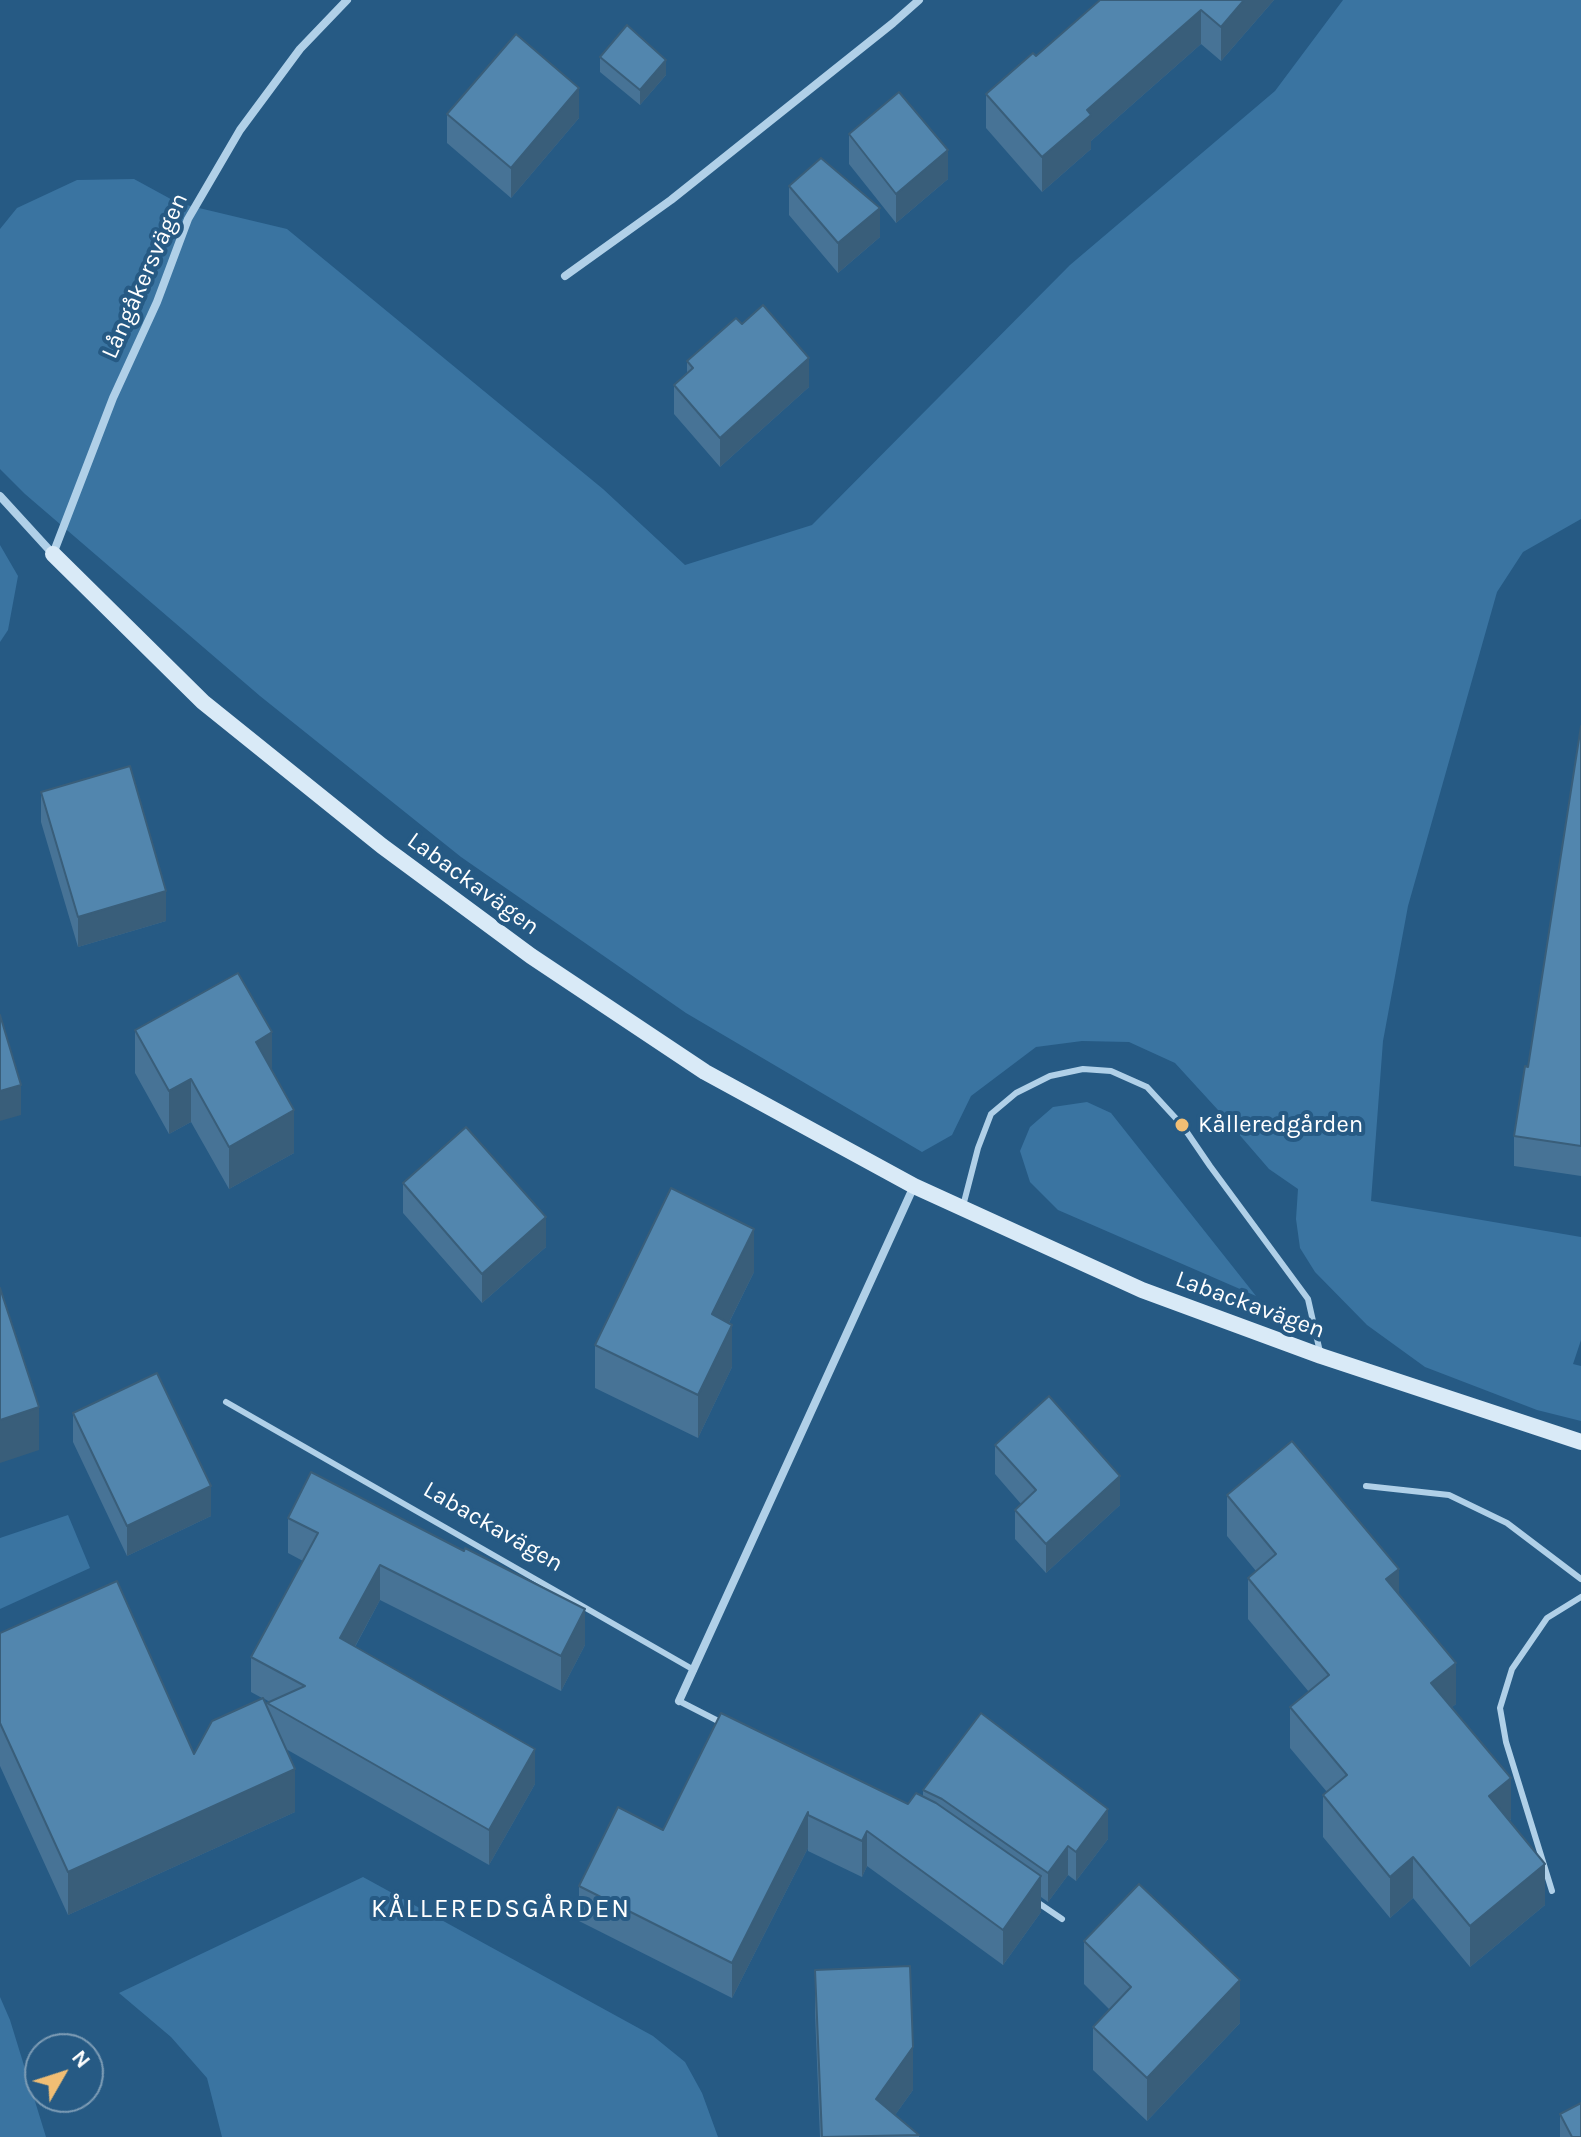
<!DOCTYPE html>
<meta charset="utf-8">
<style>
body{margin:0}
#map{position:relative;width:1581px;height:2137px;overflow:hidden;background:#265a84;font-family:Karla,sans-serif}
canvas{display:block}
.north{position:absolute;left:24px;top:2033px;width:80px;height:80px;box-sizing:border-box;background:#265a84;border:2px solid #7d9cb5;border-radius:50%;rotate:51deg;font-size:22px;font-weight:700;line-height:32px;text-align:center;color:#fff}
.north::after{content:'';display:block;margin:auto;width:28px;height:36px;background:#f1be74;clip-path:polygon(50% 0,100% 100%,50% 72%,0 100%)}
</style>
<div id="map">
<canvas width="1581" height="2137"></canvas>
<div class="north">N</div>
</div>
<script>
const ctx = document.querySelector('canvas').getContext('2d');
ctx.lineJoin = 'round';
function paint(path, color) {
  ctx.fillStyle = color;
  ctx.fill(path, 'evenodd');
}
function poly(rows) {
  const path = new Path2D();
  for (const r of rows) {
    path.moveTo(r[0], r[1]);
    for (let i = 2; i < r.length; i += 2) path.lineTo(r[i], r[i + 1]);
  }
  return path;
}
function trace(path, color, width, dash) {
  ctx.strokeStyle = color;
  ctx.lineWidth = width;
  ctx.lineCap = dash ? 'butt' : 'round';
  ctx.setLineDash(dash || []);
  ctx.stroke(path);
}
function write(font, color, halo, rows, align = 'center') {
  ctx.font = font + ' Karla,sans-serif';
  ctx.lineWidth = 8;
  ctx.setLineDash([]);
  ctx.textBaseline = 'middle';
  ctx.strokeStyle = halo;
  ctx.fillStyle = color;
  for (const [text, x, y, turn = 0] of rows) {
    ctx.save();
    ctx.translate(x, y);
    ctx.rotate((+turn || 0) * Math.PI / 180);
    ctx.textAlign = isNaN(turn) ? turn : align;
    if (halo) ctx.strokeText(text, 0, 0);
    ctx.fillText(text, 0, 0);
    ctx.restore();
  }
}
const green = poly([
 [1343,0,1581,0,1581,519,1523,552,1497,592,1408,906,1383,1041,1371,1201,1581,1237,1581,1340,1573,1364,1581,1366,1581,1421,1537,1410,1425,1367,1367,1325,1315,1272,1300,1248,1296,1219,1298,1189,1269,1169,1218,1110,1175,1063,1129,1042,1082,1041,1036,1047,971,1096,952,1135,922,1152,686,1013,461,857,260,696,25,494,0,469,0,229,17,208,77,180,134,179,178,203,287,229,603,489,685,565,812,525,1070,265,1275,91],
 [0,545,18,576,8,630,0,642],
 [1087,1102,1111,1113,1256,1296,1058,1210,1030,1182,1020,1151,1030,1127,1053,1107],
 [68,1515,90,1568,0,1609,0,1538],
 [363,1877,653,2036,685,2062,702,2093,718,2137,222,2137,207,2078,171,2037,119,1993],
 [0,1997,10,2020,46,2137,0,2137]
]);
const lane = poly([
 [963,1206,978,1148,991,1114,1016,1093,1050,1076,1083,1069,1111,1071,1147,1087,1182,1125,1210,1166,1308,1299,1320,1352],
 [226,1402,694,1670],
 [1366,1486,1449,1495,1507,1523,1581,1579],
 [679,1701,722,1723],
 [1552,1891,1506,1742,1500,1708,1512,1669,1547,1618,1581,1597],
 [1037,1902,1062,1919]
]);
const street = poly([
 [565,276,671,200,893,23,919,0],
 [0,496,53,554,113,398,157,302,188,219,240,130,300,49,347,0],
 [679,1701,914,1186]
]);
const secondary = poly([
 [53,554,203,702,382,846,531,956,705,1072,914,1186,1142,1290,1321,1356,1581,1442]
]);
const wall = poly([
 [1100,0,1274,0,1221,61,1201,44,1091,141,1091,149,1042,192,986,128,986,94,1036,56],
 [600,57,666,75,640,105,600,72],
 [447,114,579,118,511,198,447,143],
 [849,134,948,179,896,223,849,164],
 [789,186,880,237,838,273,789,215],
 [742,324,809,387,720,467,674,414,674,385,687,373,687,361],
 [1581,726,1581,1176,1514,1166,1514,1136,1528,1067],
 [41,792,166,921,78,947,41,822],
 [135,1030,272,1070,294,1153,229,1189,191,1122,169,1134,135,1073],
 [403,1183,546,1247,482,1303,403,1213],
 [754,1272,729,1323,732,1367,698,1438,595,1388,595,1345],
 [73,1413,211,1516,127,1556,73,1442],
 [995,1445,1120,1505,1046,1573,1015,1539,1015,1510,1021,1504,995,1474],
 [1227,1495,1399,1595,1456,1704,1452,1707,1511,1819,1509,1821,1545,1905,1470,1967,1413,1898,1390,1918,1323,1837,1323,1795,1327,1792,1290,1748,1290,1707,1309,1692,1248,1619,1248,1578,1256,1571,1227,1536],
 [288,1518,585,1645,561,1691,380,1600,355,1647,535,1784,489,1865,286,1749,295,1812,68,1915,0,1766,0,1633,194,1754,262,1698,251,1692,251,1657,303,1561,288,1553],
 [263,1698,270,1702,267,1703,267,1708],
 [923,1790,1108,1839,1076,1881,1068,1875,1048,1902,1041,1897,1041,1912,1003,1965,867,1866,862,1877,808,1851,808,1848,732,1998,579,1921,579,1886,663,1830,908,1804,923,1797],
 [1084,1941,1240,2023,1147,2121,1093,2070,1093,2027,1110,2010,1084,1984],
 [815,1970,913,2090,895,2115,919,2135,919,2137,820,2137,815,2013],
 [1560,2114,1581,2137,1560,2137]
]);
const shadedWall = poly([
 [1244,0,1274,0,1221,61,1221,27],
 [1201,10,1201,44,1091,141,1091,149,1042,192,1042,157,1087,110],
 [666,60,666,75,640,105,640,90],
 [579,88,579,118,511,198,511,168],
 [948,150,948,179,896,223,896,194],
 [880,208,880,237,838,273,838,243],
 [809,358,809,387,720,467,720,438],
 [166,891,166,921,78,947,78,917],
 [272,1032,272,1075,256,1042],
 [191,1079,191,1122,169,1134,169,1091],
 [21,1085,21,1115,0,1121,0,1091],
 [294,1110,294,1153,229,1189,229,1147],
 [546,1217,546,1247,482,1303,482,1274],
 [754,1229,754,1272,712,1357,712,1314],
 [732,1325,732,1367,698,1438,698,1395],
 [39,1407,39,1450,0,1463,0,1420],
 [1120,1476,1120,1505,1046,1573,1046,1544],
 [211,1486,211,1516,127,1556,127,1526],
 [380,1565,380,1600,340,1674,340,1638],
 [1399,1569,1399,1610,1386,1579],
 [585,1609,585,1645,561,1691,561,1656],
 [1456,1663,1456,1704,1431,1724,1431,1683],
 [535,1749,535,1784,489,1865,489,1830],
 [295,1769,295,1812,68,1915,68,1872],
 [1511,1778,1511,1819,1489,1837,1489,1796],
 [1108,1809,1108,1839,1076,1881,1076,1852],
 [808,1812,808,1848,732,1998,732,1963],
 [867,1831,867,1866,862,1877,862,1841],
 [1068,1846,1068,1875,1048,1902,1048,1873],
 [1413,1857,1413,1898,1390,1918,1390,1877],
 [1545,1864,1545,1905,1470,1967,1470,1926],
 [1041,1876,1041,1912,1003,1965,1003,1930],
 [1240,1980,1240,2023,1147,2121,1147,2078],
 [913,2047,913,2090,880,2136,876,2099]
]);
const building = poly([
 [1100,0,1244,0,1221,27,1201,10,1087,110,1091,115,1042,157,986,94,1033,53,1036,56,1100,0],
 [627,25,666,60,640,90,600,57,627,25],
 [516,34,579,88,511,168,447,114,516,34],
 [899,92,948,150,896,194,849,134,899,92],
 [821,158,880,208,838,243,789,186,821,158],
 [763,305,809,358,720,438,674,385,693,368,687,361,736,318,742,324,763,305],
 [1581,726,1581,1146,1514,1136,1525,1066,1528,1067,1581,726],
 [130,766,166,891,78,917,41,792,130,766],
 [238,973,272,1032,256,1042,294,1110,229,1147,191,1079,169,1091,135,1030,238,973],
 [0,1015,21,1085,0,1091,0,1015],
 [466,1127,546,1217,482,1274,403,1183,466,1127],
 [671,1188,754,1229,712,1314,732,1325,698,1395,595,1345,671,1188],
 [0,1288,39,1407,0,1420,0,1288],
 [157,1373,211,1486,127,1526,73,1413,157,1373],
 [1049,1396,1120,1476,1046,1544,1015,1510,1036,1490,995,1445,1049,1396],
 [1292,1441,1399,1569,1386,1579,1456,1663,1431,1683,1511,1778,1489,1796,1545,1864,1470,1926,1413,1857,1390,1877,1323,1795,1347,1775,1290,1707,1329,1675,1248,1578,1276,1554,1227,1495,1292,1441],
 [311,1472,464,1551,465,1548,585,1609,561,1656,380,1565,340,1638,535,1749,489,1830,267,1703,305,1686,251,1657,318,1533,288,1518,311,1472],
 [117,1581,194,1754,212,1721,263,1698,295,1769,68,1872,0,1723,0,1633,117,1581],
 [721,1713,908,1804,916,1793,936,1803,1041,1876,1003,1930,867,1831,862,1841,808,1815,808,1812,732,1963,579,1886,618,1807,663,1830,721,1713],
 [981,1713,1108,1809,1076,1852,1068,1846,1048,1873,942,1799,923,1790,981,1713],
 [1139,1884,1240,1980,1147,2078,1093,2027,1131,1987,1084,1941,1139,1884],
 [910,1966,913,2047,876,2099,919,2135,822,2137,815,1970,910,1966],
 [1581,2103,1581,2137,1572,2137,1560,2114,1581,2103]
]);
const markers = [
 [1182,1125,8,"#f1be74"]
];
const streetNames = [
 ["Långåkersvägen",145,276,-66],
 ["Labackavägen",473,884,36],
 ["Labackavägen",1250,1305,20],
 ["Labackavägen",493,1527,30]
];
const poiNames = [
 ["Kålleredgården",1198,1125]
];
const neighbourhoodNames = [
 ["KÅLLEREDSGÅRDEN",501,1910]
];
paint(green, '#3a74a1');
trace(lane, '#b0d0e8', 6);
trace(street, '#b0d0e8', 8);
trace(secondary, '#d9eaf7', 16);
paint(wall, '#477396');
paint(shadedWall, '#395e7a');
paint(building, '#5286ae');
trace(building, '#395e7a', 2);
for (const [x, y, r, color] of markers) {
  const dot = new Path2D();
  dot.arc(x, y, r, 0, 2 * Math.PI);
  ctx.fillStyle = color;
  ctx.fill(dot);
  trace(dot, '#265a84', 3);
}
write('24px', '#fff', '#265a84', streetNames);
write('24px', '#fff', '#265a84', poiNames, 'left');
ctx.letterSpacing = '2px';
write('26px', '#fff', '#265a84', neighbourhoodNames);
ctx.letterSpacing = '0px';
</script>
